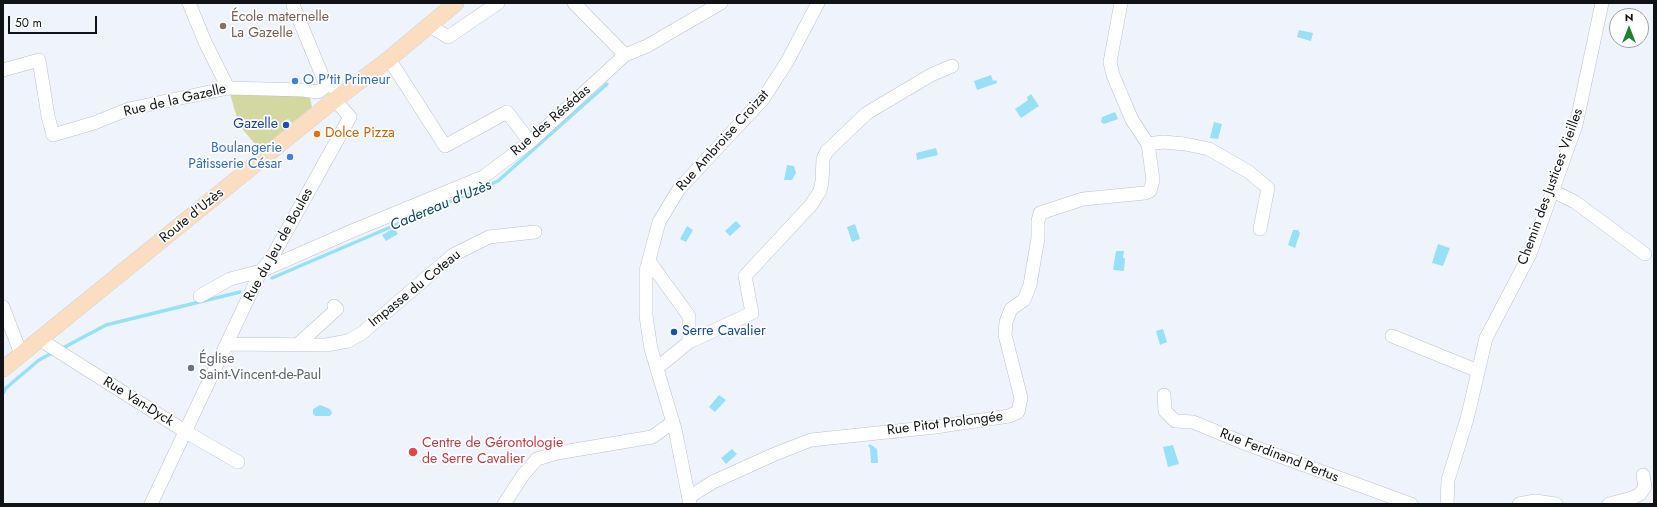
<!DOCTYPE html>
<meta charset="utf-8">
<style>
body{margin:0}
#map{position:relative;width:1657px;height:507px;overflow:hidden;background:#eff4fc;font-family:Jost,sans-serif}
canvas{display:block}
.frame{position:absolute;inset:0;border:4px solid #101215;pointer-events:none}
.north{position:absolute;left:1609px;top:8px;width:40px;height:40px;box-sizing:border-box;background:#fff;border:1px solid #9fa0a1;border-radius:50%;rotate:0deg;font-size:11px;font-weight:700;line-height:16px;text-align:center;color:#101215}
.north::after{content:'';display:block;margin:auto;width:14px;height:18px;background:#238031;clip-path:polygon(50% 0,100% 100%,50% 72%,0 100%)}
.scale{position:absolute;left:8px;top:16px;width:89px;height:18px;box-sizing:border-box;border:2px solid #101215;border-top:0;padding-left:5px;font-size:12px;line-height:14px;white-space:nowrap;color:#101215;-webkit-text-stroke:3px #fff;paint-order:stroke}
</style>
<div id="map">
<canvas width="1657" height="507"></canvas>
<div class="frame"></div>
<div class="north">N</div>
<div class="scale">50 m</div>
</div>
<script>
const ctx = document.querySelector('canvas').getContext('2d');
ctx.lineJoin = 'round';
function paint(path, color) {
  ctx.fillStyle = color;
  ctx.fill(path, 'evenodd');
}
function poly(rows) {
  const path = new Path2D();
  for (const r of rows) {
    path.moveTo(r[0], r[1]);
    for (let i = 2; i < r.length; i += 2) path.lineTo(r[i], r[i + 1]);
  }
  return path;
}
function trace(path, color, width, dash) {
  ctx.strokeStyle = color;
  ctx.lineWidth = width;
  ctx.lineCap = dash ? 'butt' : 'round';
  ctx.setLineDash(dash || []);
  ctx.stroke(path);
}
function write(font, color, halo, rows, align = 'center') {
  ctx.font = font + ' Jost,sans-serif';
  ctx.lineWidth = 3.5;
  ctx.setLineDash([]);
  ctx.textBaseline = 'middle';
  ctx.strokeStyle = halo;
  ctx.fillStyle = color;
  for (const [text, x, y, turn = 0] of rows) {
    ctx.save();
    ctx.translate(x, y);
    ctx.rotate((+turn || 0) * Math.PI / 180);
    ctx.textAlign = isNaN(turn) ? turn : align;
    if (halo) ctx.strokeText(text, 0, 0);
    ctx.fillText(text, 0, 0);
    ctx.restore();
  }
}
const green = poly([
 [230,94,309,94,312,107,292,123,288,119,281,124,285,129,260,150,239,125]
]);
const water = poly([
 [1299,30,1313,33,1311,41,1297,37],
 [991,75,993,81,996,80,997,83,977,90,974,81],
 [1031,94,1039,106,1021,118,1015,109,1028,100,1027,97],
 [1115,112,1118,119,1104,124,1101,122,1102,117],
 [1214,122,1222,124,1218,139,1210,138],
 [936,148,938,155,917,160,916,153],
 [787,165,794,166,796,173,792,180,784,180],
 [736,221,741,226,730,236,725,231],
 [855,224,860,239,852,242,847,227],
 [687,226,693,230,686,242,680,239],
 [394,228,398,234,386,241,382,235],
 [1293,230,1298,230,1300,233,1295,248,1288,245],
 [1438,244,1450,248,1443,266,1432,263],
 [1116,251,1124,251,1123,258,1125,258,1124,271,1113,270],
 [1163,329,1167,342,1160,345,1156,331],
 [719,395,726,400,715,412,709,407],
 [320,405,330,409,332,413,330,416,315,416,313,414,313,409],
 [870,444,877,449,878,463,871,463,870,448,868,446],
 [1173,445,1179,464,1168,467,1163,447],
 [732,449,737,454,726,464,721,458]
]);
const stream = poly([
 [272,278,498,181,607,84],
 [61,349,106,325,240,292],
 [3,393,6,388,39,360,54,352]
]);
const minor = poly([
 [189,3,205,42,228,88],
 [574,3,625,55],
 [293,5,324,80,331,83,334,88],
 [428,25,448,37,498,3],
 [389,59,445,146,507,112,530,142],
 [3,70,39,60,48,116,53,135,94,123,129,109,228,88,303,90,318,92,331,83],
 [1148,144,1163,142,1185,144,1209,149,1249,172,1268,188,1260,229],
 [1553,191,1575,202,1645,254],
 [649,261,689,316,689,342],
 [200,296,230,279,261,271,352,231,483,177,530,142,625,55,647,46,721,3],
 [3,307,21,354],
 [1392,336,1478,371],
 [39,339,186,432,238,462],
 [228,344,326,345,348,341,362,333,453,255,489,237,535,232],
 [297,345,337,309,334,306],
 [657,368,689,342,752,313,745,276,811,205,820,191,822,182,823,159,827,151,867,113,931,75,952,66],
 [1164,395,1165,411,1175,421,1193,422,1249,445,1411,504],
 [689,497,713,482,775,454,811,440,935,427,1009,416,1018,412,1021,398,1005,335,1006,322,1011,309,1024,300,1030,285,1038,238,1038,221,1040,213,1083,199,1145,193,1150,191,1153,180,1148,144,1132,120,1113,75,1110,62,1121,3],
 [151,504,261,271,271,259,350,117,335,100],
 [504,504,523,475,537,459,557,453,652,437,673,422],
 [690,504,675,429,651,349,646,316,646,271,659,222,679,189,763,99,787,62,818,3],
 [1447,504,1448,480,1467,419,1486,338,1530,254,1576,125,1602,3],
 [1519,504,1535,501,1556,504],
 [1609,504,1632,498,1640,494,1645,487,1643,475]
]);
const major = poly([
 [3,369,328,105,389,59,456,3]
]);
const markers = [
 [223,26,4,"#8d6e63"],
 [295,81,4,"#3f7fe0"],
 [286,125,4,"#1a4fb4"],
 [317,134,4,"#e8710a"],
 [290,157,4,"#3f7fe0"],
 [674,332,4,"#1a4fb4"],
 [191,368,4,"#6b7280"],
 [413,452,5,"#e0444e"]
];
const educationNames = [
 ["École maternelle",231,18],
 ["La Gazelle",231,34]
];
const shopNames = [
 ["O P'tit Primeur",303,81],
 ["Boulangerie",282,149,"right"],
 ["Pâtisserie César",282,165,"right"]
];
const streetNames = [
 ["Rue de la Gazelle",175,101,-13],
 ["Rue des Résédas",551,121,-41],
 ["Rue Ambroise Croizat",723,141,-48],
 ["Chemin des Justices Vieilles",1551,187,-70],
 ["Route d'Uzès",192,216,-39],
 ["Rue du Jeu de Boules",279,245,-61],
 ["Impasse du Coteau",415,289,-39],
 ["Rue Van-Dyck",138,402,32],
 ["Rue Pitot Prolongée",945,424,-7],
 ["Rue Ferdinand Pertus",1279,456,21]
];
const transitNames = [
 ["Gazelle",278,125],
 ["Serre Cavalier",682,332,"left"]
];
const foodNames = [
 ["Dolce Pizza",325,134]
];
const worshipNames = [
 ["Église",199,360],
 ["Saint-Vincent-de-Paul",199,376]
];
const healthNames = [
 ["Centre de Gérontologie",422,444],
 ["de Serre Cavalier",422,460]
];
const waterNames = [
 ["Cadereau d'Uzès",441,206,-23]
];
paint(green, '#d3d7a0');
paint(water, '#98e0f6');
trace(stream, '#98e0f6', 3.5);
trace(minor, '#bdc1c9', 14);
trace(major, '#cfd0d0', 17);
trace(minor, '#fff', 13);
trace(major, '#fbddc2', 16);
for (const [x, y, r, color] of markers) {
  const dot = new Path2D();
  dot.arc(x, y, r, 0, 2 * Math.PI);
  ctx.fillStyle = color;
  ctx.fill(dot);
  trace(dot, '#fff', 1.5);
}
write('14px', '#785e54', '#fff', educationNames, 'left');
write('14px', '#366cbe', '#fff', shopNames, 'left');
write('14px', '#101215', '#fff', streetNames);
write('14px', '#164399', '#fff', transitNames, 'right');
write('14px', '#c56008', '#fff', foodNames, 'left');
write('14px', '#5b616d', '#fff', worshipNames, 'left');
write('14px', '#be3a42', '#fff', healthNames, 'left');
write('italic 15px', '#0b4b5b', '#fff', waterNames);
</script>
